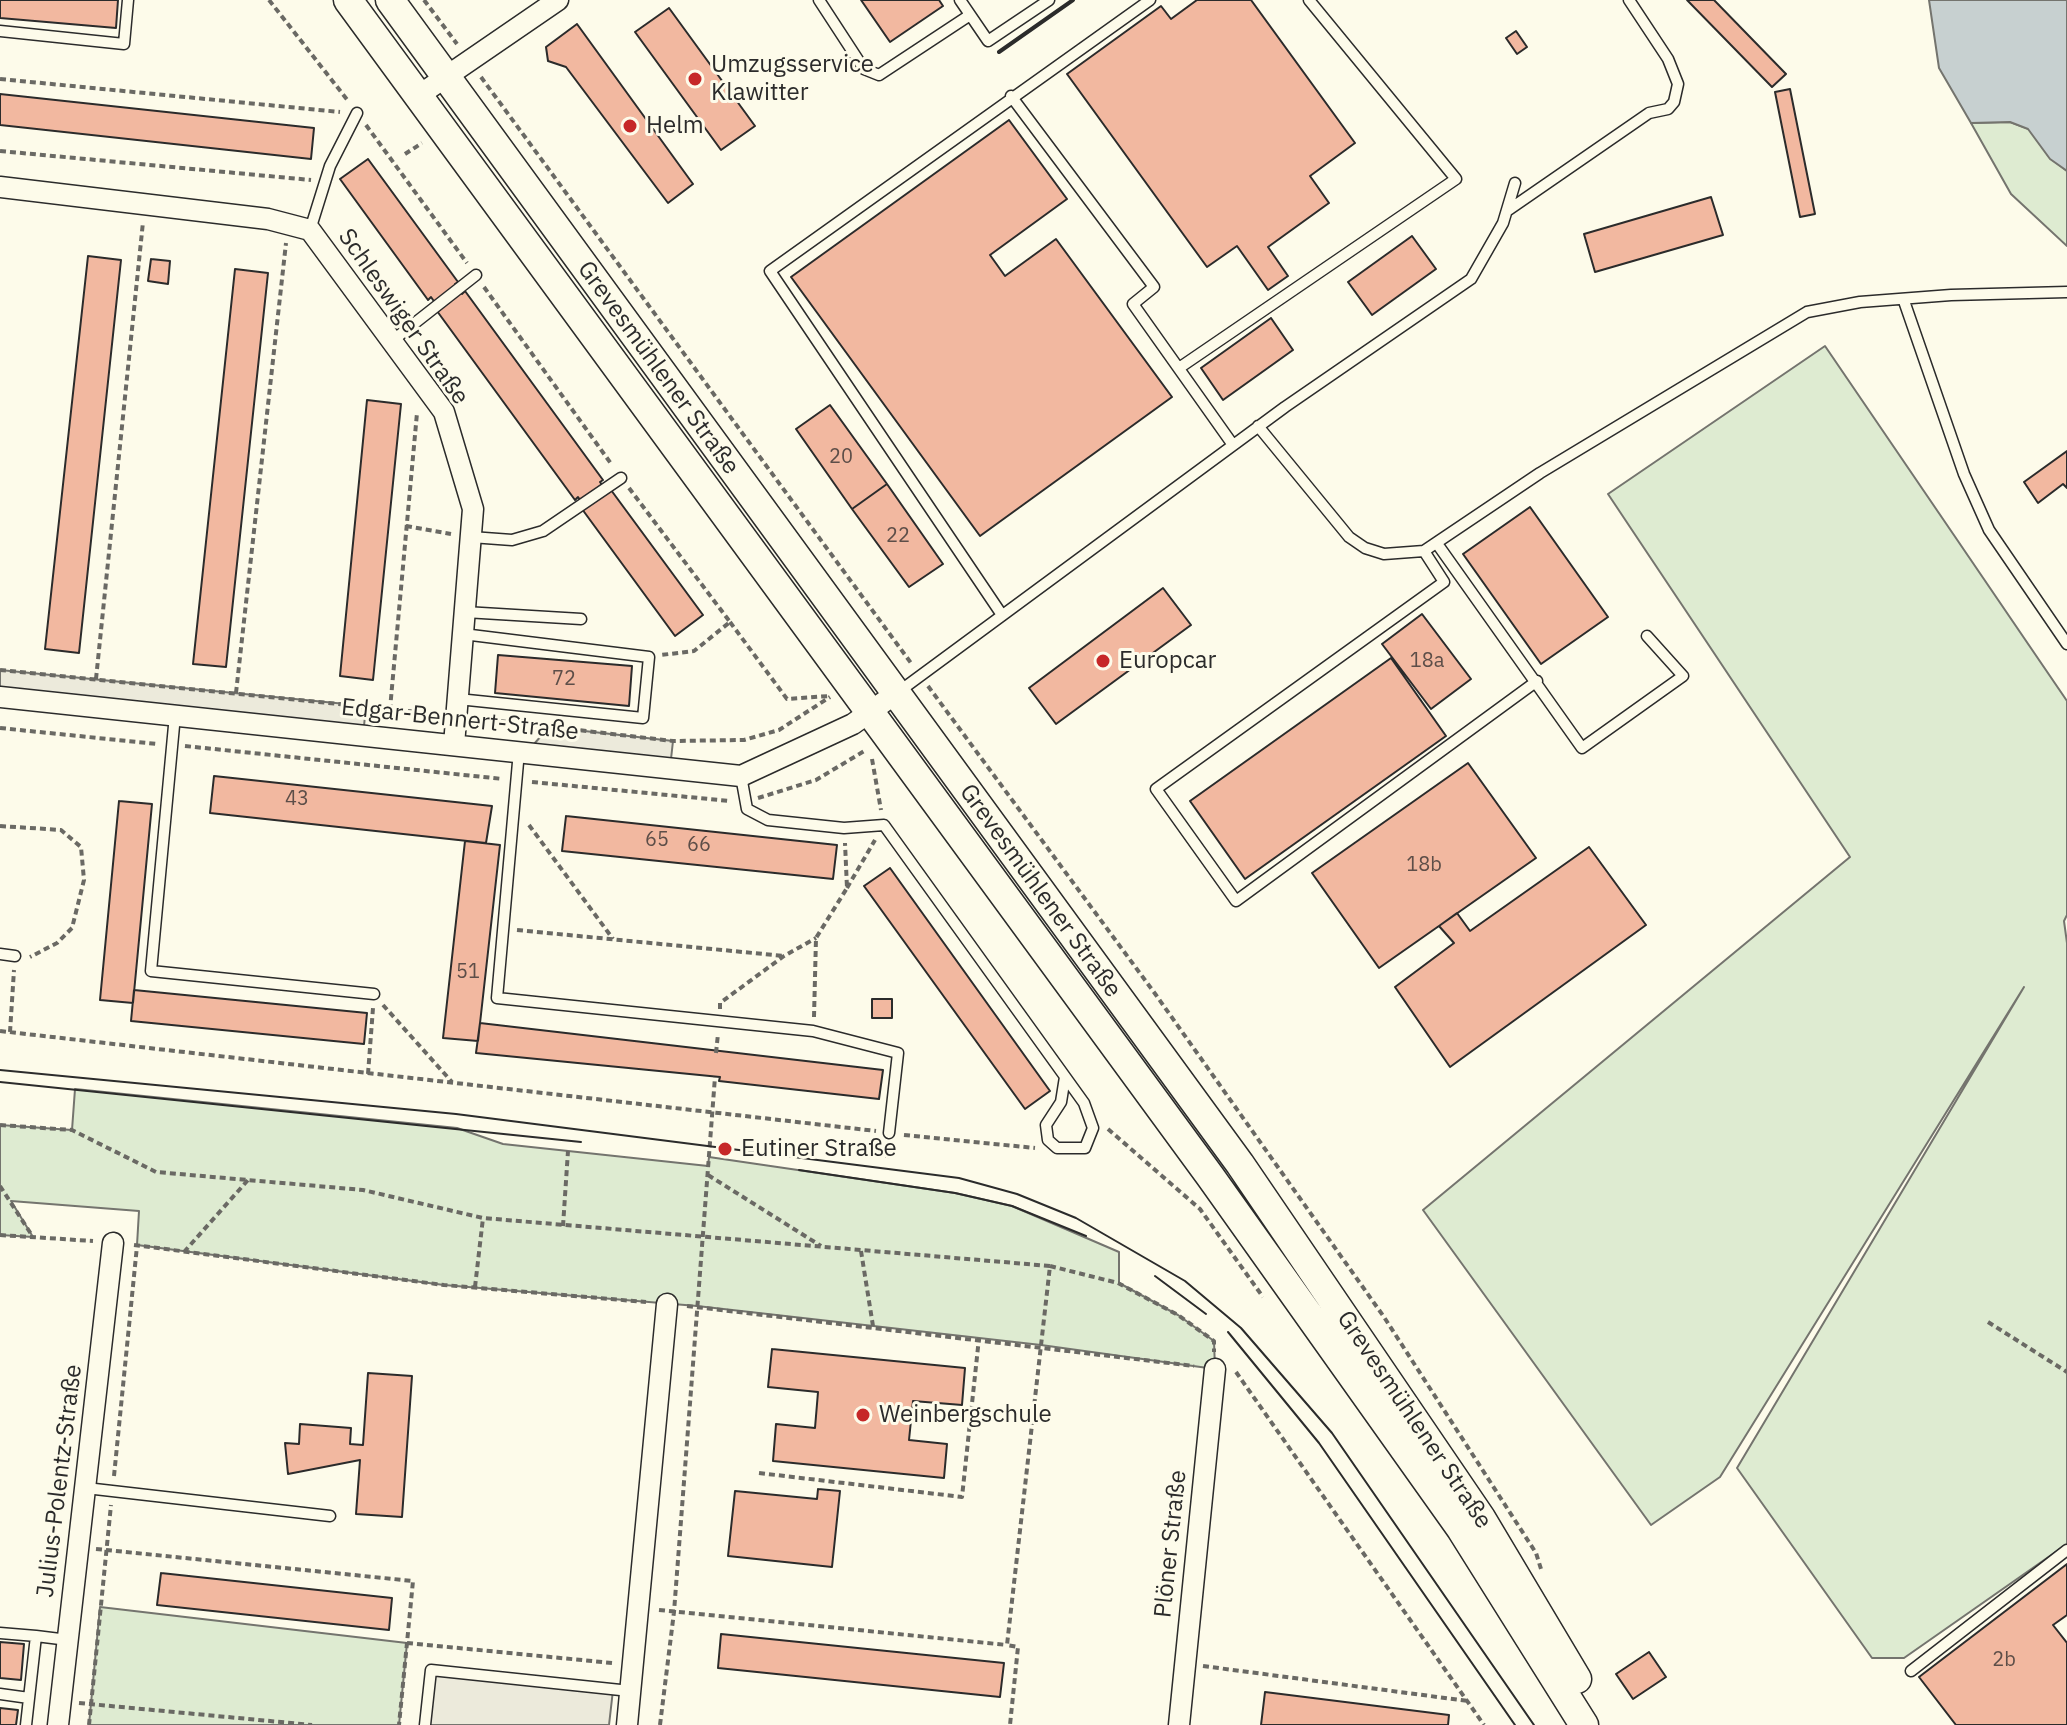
<!DOCTYPE html>
<meta charset="utf-8">
<style>
body{margin:0}
canvas{display:block;background:#fdfbea}
</style>
<canvas width="2067" height="1725"></canvas>
<script>
const ctx = document.querySelector('canvas').getContext('2d');
ctx.lineJoin = 'round';
function paint(path, color) {
  ctx.fillStyle = color;
  ctx.fill(path, 'evenodd');
}
function poly(rows) {
  const path = new Path2D();
  for (const r of rows) {
    path.moveTo(r[0], r[1]);
    for (let i = 2; i < r.length; i += 2) path.lineTo(r[i], r[i + 1]);
  }
  return path;
}
function trace(path, color, width, dash) {
  ctx.strokeStyle = color;
  ctx.lineWidth = width;
  ctx.lineCap = dash ? 'butt' : 'round';
  ctx.setLineDash(dash || []);
  ctx.stroke(path);
}
function write(font, color, halo, rows, align = 'center') {
  ctx.font = font + ' "IBM Plex Sans",sans-serif';
  ctx.lineWidth = 6;
  ctx.setLineDash([]);
  ctx.textBaseline = 'middle';
  ctx.strokeStyle = halo;
  ctx.fillStyle = color;
  for (const [text, x, y, turn = 0] of rows) {
    ctx.save();
    ctx.translate(x, y);
    ctx.rotate((+turn || 0) * Math.PI / 180);
    ctx.textAlign = isNaN(turn) ? turn : align;
    if (halo) ctx.strokeText(text, 0, 0);
    ctx.fillText(text, 0, 0);
    ctx.restore();
  }
}
const green = poly([
 [2010,122,2029,129,2050,158,2067,171,2067,246,2011,194,1971,123,2010,122],
 [1825,346,2067,701,2067,915,2064,921,2067,943,2067,1544,1904,1658,1872,1658,1737,1468,2024,987,1720,1477,1651,1525,1423,1210,1850,857,1608,494,1825,346],
 [75,1089,457,1128,503,1144,708,1166,709,1157,955,1193,1012,1206,1119,1252,1119,1283,1178,1315,1214,1341,1215,1369,1041,1345,697,1306,444,1285,137,1245,139,1211,11,1201,33,1237,0,1235,0,1125,72,1130,75,1089],
 [100,1607,407,1643,399,1725,89,1725,100,1607]
]);
const parking = poly([
 [0,670,366,706,363,736,0,697,0,670],
 [549,727,673,741,670,768,527,752,549,727],
 [431,1670,613,1690,609,1725,425,1725,431,1670]
]);
const water = poly([
 [1929,0,2067,0,2067,171,2050,159,2028,129,2010,122,1971,123,1939,68,1929,0]
]);
const building = poly([
 [0,0,118,0,116,28,0,18,0,0],
 [861,0,939,0,943,6,890,42,861,0],
 [1197,0,1251,0,1355,143,1310,176,1329,203,1268,247,1288,276,1268,290,1237,246,1207,267,1067,74,1161,6,1171,19,1197,0],
 [1687,0,1714,0,1786,74,1772,87,1687,0],
 [669,8,755,126,721,150,635,32,669,8],
 [577,24,693,184,668,203,566,67,548,61,546,47,577,24],
 [1516,31,1527,47,1517,54,1506,38,1516,31],
 [1790,89,1815,214,1800,217,1775,92,1790,89],
 [0,94,314,128,311,159,0,125,0,94],
 [1009,120,1067,199,990,255,1005,276,1056,239,1172,397,980,536,791,277,1009,120],
 [368,159,458,282,455,284,462,294,465,291,603,480,600,482,607,492,611,490,703,615,675,636,582,509,585,507,578,497,575,500,437,311,440,310,431,297,428,300,340,179,368,159],
 [1711,197,1723,235,1595,272,1584,234,1711,197],
 [1412,236,1436,269,1372,315,1348,282,1412,236],
 [88,256,121,260,79,653,45,649,88,256],
 [151,259,170,261,168,284,148,281,151,259],
 [235,269,268,273,226,667,193,664,235,269],
 [1271,318,1293,350,1223,400,1201,368,1271,318],
 [367,400,401,404,373,680,340,676,367,400],
 [830,405,887,484,852,509,796,429,830,405],
 [2067,451,2067,488,2063,484,2038,503,2024,482,2067,451],
 [887,484,943,564,909,587,852,509,887,484],
 [1530,507,1608,617,1541,664,1463,554,1530,507],
 [1163,588,1191,625,1056,724,1029,688,1163,588],
 [1422,614,1471,679,1431,709,1382,644,1422,614],
 [498,655,632,666,629,706,495,693,498,655],
 [1391,658,1446,736,1245,879,1190,801,1391,658],
 [1468,763,1536,858,1379,968,1312,873,1468,763],
 [214,776,492,806,486,843,210,813,214,776],
 [119,801,152,804,133,1003,100,1000,119,801],
 [566,816,837,845,833,879,562,851,566,816],
 [465,841,500,845,478,1041,443,1038,465,841],
 [1589,847,1646,925,1450,1067,1395,987,1454,943,1439,926,1457,913,1470,931,1589,847],
 [890,868,1050,1091,1025,1109,864,886,890,868],
 [134,990,367,1013,364,1044,131,1021,134,990],
 [872,999,892,999,892,1018,872,1018,872,999],
 [480,1023,883,1070,879,1099,719,1081,720,1077,476,1053,480,1023],
 [772,1349,965,1368,962,1405,913,1401,909,1440,947,1444,944,1478,773,1461,776,1424,815,1428,818,1392,768,1387,772,1349],
 [368,1373,412,1376,402,1517,356,1514,360,1460,288,1474,285,1443,299,1444,300,1424,351,1428,350,1444,363,1445,368,1373],
 [818,1489,840,1491,832,1567,728,1556,735,1491,817,1499,818,1489],
 [2067,1564,2067,1615,2053,1625,2067,1643,2067,1725,1956,1725,1919,1677,2067,1564],
 [161,1573,392,1598,389,1630,157,1605,161,1573],
 [721,1634,1004,1663,1000,1697,718,1668,721,1634],
 [0,1642,24,1644,21,1680,0,1678,0,1642],
 [1649,1652,1666,1677,1633,1699,1616,1674,1649,1652],
 [1265,1692,1449,1715,1448,1725,1261,1725,1265,1692],
 [0,1708,18,1710,16,1725,0,1725,0,1708]
]);
const path = poly([
 [269,0,349,102],
 [424,0,457,44],
 [481,77,911,663],
 [0,79,340,112],
 [366,125,467,263],
 [0,151,311,180],
 [405,154,422,143],
 [484,287,612,465],
 [629,488,730,622,694,651,661,655],
 [406,526,451,534],
 [730,622,787,699,829,696],
 [0,670,438,714],
 [96,679,143,222],
 [928,686,1156,995,1384,1317,1536,1553,1541,1569],
 [236,693,286,243],
 [389,720,417,413],
 [491,720,673,741,744,740,779,730,830,697],
 [0,728,157,744],
 [185,746,503,779],
 [872,759,881,810],
 [532,782,730,801],
 [758,798,816,780,866,750],
 [529,825,613,939],
 [0,826,61,830,81,847,84,880,72,928,57,943,30,957],
 [847,888,875,840],
 [517,930,784,956],
 [383,1005,452,1082],
 [720,1009,720,1003,784,956,816,938],
 [814,1017,816,938,847,888,845,843],
 [0,1031,876,1131],
 [10,1032,14,970],
 [716,1053,718,1034],
 [368,1074,373,1008],
 [0,1125,72,1130,156,1172,363,1190,483,1218,1050,1266,1007,1645,1018,1647,1010,1725],
 [1108,1129,1200,1209,1263,1297],
 [904,1135,1035,1148],
 [887,1158,888,1147],
 [708,1175,821,1246],
 [0,1186,33,1237],
 [563,1226,568,1151],
 [0,1235,93,1241],
 [134,1245,444,1285,646,1302],
 [861,1251,873,1326],
 [184,1252,248,1180],
 [1050,1266,1118,1283,1178,1315,1214,1341,1214,1352],
 [475,1287,483,1218],
 [687,1306,1194,1366],
 [1988,1322,2067,1372],
 [1236,1372,1484,1725],
 [759,1473,962,1497,979,1338],
 [114,1476,137,1246],
 [96,1549,413,1581,399,1725],
 [659,1610,1007,1645],
 [407,1643,612,1663],
 [1203,1666,1468,1701],
 [79,1703,312,1725],
 [89,1725,111,1505],
 [660,1725,674,1612,715,1077]
]);
const lane = poly([
 [819,0,864,69,879,75,970,15],
 [960,0,988,41,1049,0],
 [0,31,124,44,128,0],
 [1011,96,1154,287,1133,304,1233,445],
 [1507,211,1649,113,1668,109,1674,102,1678,84,1668,59,1629,0],
 [310,230,330,166,357,113],
 [1904,301,1964,474,1989,530,2067,644],
 [392,341,476,275],
 [1179,368,1456,179,1309,0],
 [1258,426,1349,537,1365,548,1384,554,1424,551,1540,473,1807,312,1860,302,1951,295,2067,292],
 [471,537,512,540,543,531,621,478],
 [1438,545,1582,748,1683,676,1647,636],
 [1424,551,1444,582,1156,789,1236,901,1537,681],
 [465,612,581,619],
 [1002,615,770,271,1150,0],
 [897,693,1285,407,1471,279,1503,223,1515,183],
 [458,699,643,718,649,657,463,634],
 [175,715,151,971,374,994],
 [519,751,497,998,813,1031,898,1053,889,1133],
 [741,776,747,809,768,820,844,828,884,825,1084,1103,1093,1128,1085,1148,1057,1148,1048,1140,1046,1125,1061,1102,1065,1077],
 [0,954,15,956],
 [86,1488,330,1516],
 [0,1633,36,1636],
 [1911,1671,2067,1550],
 [0,1694,29,1698],
 [26,1725,36,1636,68,1640],
 [425,1725,431,1670,630,1691]
]);
const street = poly([
 [418,96,558,0],
 [0,187,268,219,310,230,444,412,473,509,454,745],
 [0,697,741,776,853,724,895,694],
 [58,1725,113,1243],
 [627,1725,667,1304],
 [1179,1725,1215,1369]
]);
const secondary = poly([
 [348,0,1210,1176,1461,1529,1584,1725],
 [390,0,1240,1164,1481,1518,1577,1679]
]);
const tram = poly([
 [0,1070,456,1114,959,1178,1017,1194,1076,1218,1185,1281,1241,1328,1332,1433,1534,1725],
 [0,1082,581,1142],
 [799,1170,955,1193,1012,1206,1086,1236],
 [1155,1276,1206,1314],
 [1228,1332,1319,1443,1515,1725]
]);
const wall = poly([
 [999,52,1073,0]
]);
const markers = [
 [695,79,8,"#c62828"],
 [630,126,8,"#c62828"],
 [1103,661,8,"#c62828"],
 [725,1149,8,"#c62828"],
 [863,1415,8,"#c62828"]
];
const numberNames = [
 ["20",841,457],
 ["22",898,536],
 ["18a",1427,661],
 ["72",564,679],
 ["43",297,799],
 ["65",657,840],
 ["66",699,845],
 ["18b",1424,865],
 ["51",468,972],
 ["2b",2004,1660]
];
const poiNames = [
 ["Umzugsservice",711,65],
 ["Klawitter",711,93],
 ["Helm",646,126],
 ["Europcar",1119,661],
 ["Eutiner Straße",741,1149],
 ["Weinbergschule",879,1415]
];
const streetNames = [
 ["Schleswiger Straße",403,317,55],
 ["Grevesmühlener Straße",658,368,54],
 ["Edgar-Bennert-Straße",460,720,6],
 ["Grevesmühlener Straße",1040,891,54],
 ["Grevesmühlener Straße",1414,1420,56],
 ["Julius-Polentz-Straße",60,1481,-83],
 ["Plöner Straße",1171,1544,-84]
];
paint(green, '#deebd1');
trace(green, '#74746e', 2);
paint(parking, '#eceadb');
trace(parking, '#74746e', 2);
paint(water, '#c7d0d0');
trace(water, '#74746e', 2);
paint(building, '#f2b8a0');
trace(building, '#2b2b2b', 2);
trace(lane, '#2b2b2b', 13);
trace(street, '#2b2b2b', 23);
trace(secondary, '#2b2b2b', 31);
trace(path, '#6a6964', 4, [6, 4]);
trace(lane, '#fdfbea', 10);
trace(street, '#fdfbea', 20);
trace(secondary, '#fdfbea', 28);
trace(tram, '#2b2b2b', 2);
trace(wall, '#2b2b2b', 4);
for (const [x, y, r, color] of markers) {
  const dot = new Path2D();
  dot.arc(x, y, r, 0, 2 * Math.PI);
  ctx.fillStyle = color;
  ctx.fill(dot);
  trace(dot, '#fdfbea', 3);
}
write('20px', '#5d4e48', null, numberNames);
write('24px', '#2b2b2b', '#fdfbea', poiNames, 'left');
write('24px', '#2b2b2b', '#fdfbea', streetNames);
</script>
